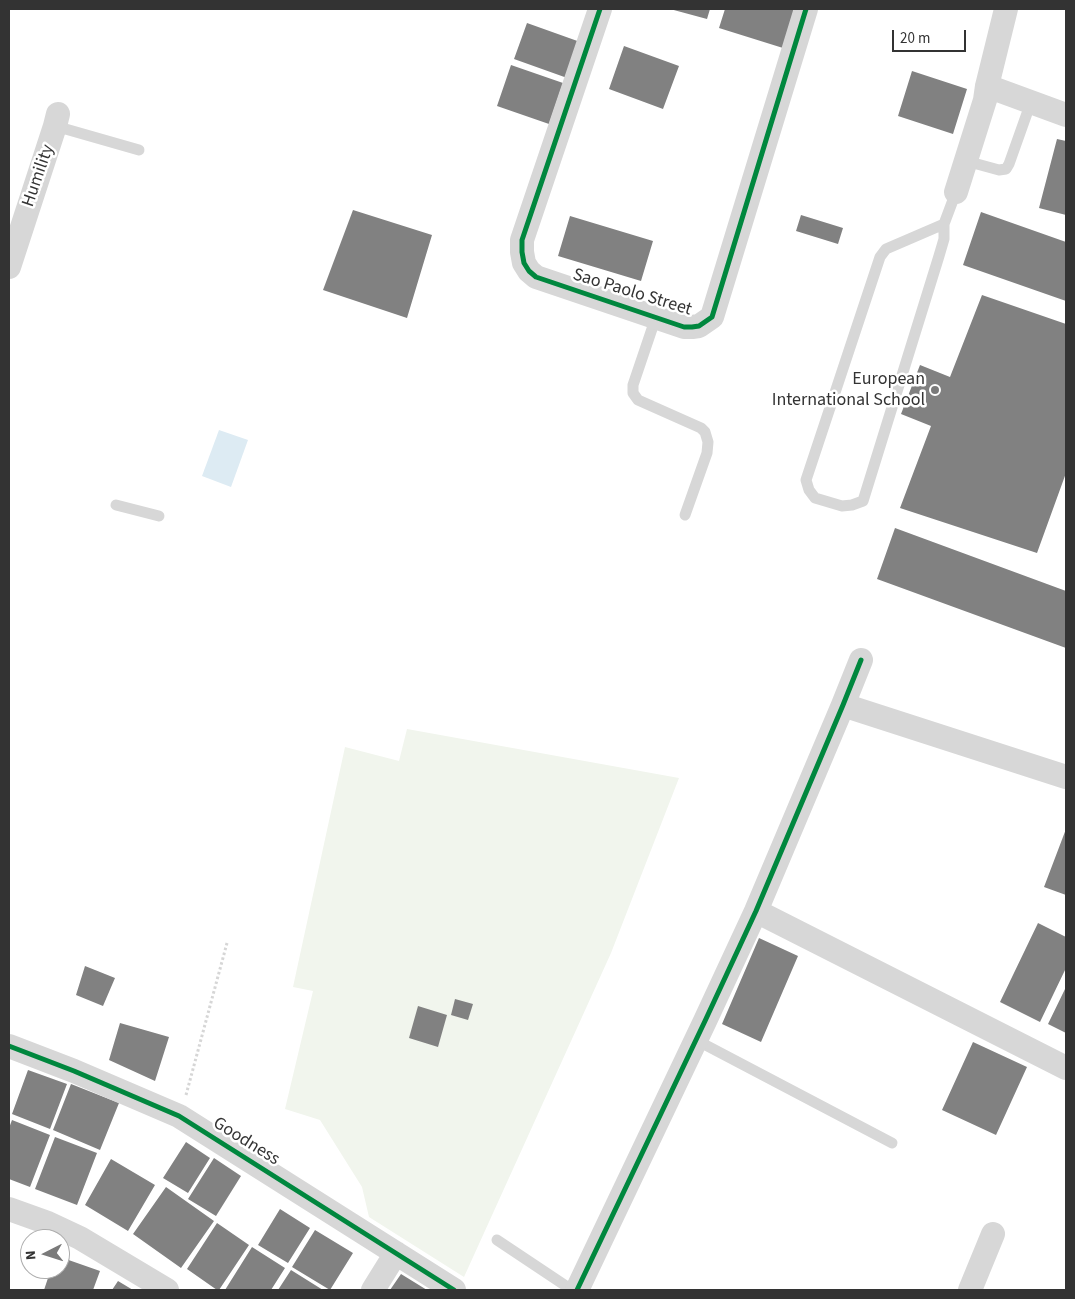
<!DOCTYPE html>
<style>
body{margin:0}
#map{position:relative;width:1075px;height:1299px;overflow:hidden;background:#fff;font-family:"Source Sans 3",sans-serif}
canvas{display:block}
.frame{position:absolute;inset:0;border:10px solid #333;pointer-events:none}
.north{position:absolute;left:20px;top:1229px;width:50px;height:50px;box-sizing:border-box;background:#fff;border:1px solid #adadad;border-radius:50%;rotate:265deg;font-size:14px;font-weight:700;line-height:20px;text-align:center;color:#333}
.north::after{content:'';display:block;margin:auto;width:18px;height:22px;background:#7a7a7a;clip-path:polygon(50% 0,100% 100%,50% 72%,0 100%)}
.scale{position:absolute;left:892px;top:30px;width:74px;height:22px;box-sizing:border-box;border:2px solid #333;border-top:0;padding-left:6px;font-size:15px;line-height:18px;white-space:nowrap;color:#333;-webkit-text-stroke:4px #fff;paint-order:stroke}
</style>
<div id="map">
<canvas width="1075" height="1299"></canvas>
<div class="frame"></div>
<div class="north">N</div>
<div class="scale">20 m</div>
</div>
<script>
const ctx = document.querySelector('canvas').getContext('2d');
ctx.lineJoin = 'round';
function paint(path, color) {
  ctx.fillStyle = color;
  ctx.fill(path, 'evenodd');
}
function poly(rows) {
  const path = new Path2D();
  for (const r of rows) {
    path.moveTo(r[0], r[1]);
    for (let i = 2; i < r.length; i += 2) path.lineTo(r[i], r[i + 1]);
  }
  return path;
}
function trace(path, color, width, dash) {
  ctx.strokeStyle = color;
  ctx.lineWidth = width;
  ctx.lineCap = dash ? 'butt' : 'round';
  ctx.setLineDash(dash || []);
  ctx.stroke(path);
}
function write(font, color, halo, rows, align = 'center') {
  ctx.font = font + ' "Source Sans 3",sans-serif';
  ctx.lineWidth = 5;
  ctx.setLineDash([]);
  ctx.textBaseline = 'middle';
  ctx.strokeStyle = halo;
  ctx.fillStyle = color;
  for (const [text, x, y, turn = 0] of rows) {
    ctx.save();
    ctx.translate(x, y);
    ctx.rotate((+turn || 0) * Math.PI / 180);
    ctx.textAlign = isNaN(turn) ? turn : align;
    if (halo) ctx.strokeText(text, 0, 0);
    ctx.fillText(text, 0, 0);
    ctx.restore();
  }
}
const green = poly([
 [407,729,679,778,611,953,464,1277,369,1217,362,1187,320,1120,285,1109,313,991,293,987,345,747,399,761]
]);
const water = poly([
 [219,430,248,440,231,487,202,476]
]);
const building = poly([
 [670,9,710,9,707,19],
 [725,9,796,9,783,48,719,28],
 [527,23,583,43,570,79,514,59],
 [624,46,679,66,663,109,609,89],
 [511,65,563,83,549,124,497,106],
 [912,71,967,89,953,134,898,116],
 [1057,139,1066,141,1066,215,1039,208],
 [353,210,432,235,407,318,323,290],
 [981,212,1066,242,1066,301,963,265],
 [801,215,843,228,838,244,796,231],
 [570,216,653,241,641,281,558,256],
 [982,295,1066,324,1066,473,1037,553,900,508,931,426,901,414,920,365,950,377],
 [895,528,1066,591,1066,648,877,579],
 [1066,829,1066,895,1044,887],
 [1038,923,1066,937,1066,968,1040,1022,1000,1002],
 [759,938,798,956,761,1042,722,1024],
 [85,966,115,978,103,1006,76,995],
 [1065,989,1066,990,1066,1033,1048,1024],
 [455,999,473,1004,468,1020,451,1015],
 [418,1006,447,1015,438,1047,409,1038],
 [120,1023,169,1037,155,1081,109,1060],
 [973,1042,1027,1067,996,1135,942,1110],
 [28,1070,67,1084,50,1129,12,1114],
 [71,1084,119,1103,100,1150,53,1130],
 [12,1120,50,1135,30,1187,9,1179,9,1128],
 [55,1137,97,1153,77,1205,35,1189],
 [186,1142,210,1158,188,1193,163,1178],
 [214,1158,241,1176,216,1216,188,1199],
 [111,1159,155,1185,128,1231,85,1205],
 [166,1187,214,1221,181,1268,133,1234],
 [280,1209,310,1228,288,1263,258,1245],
 [217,1223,249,1245,219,1290,217,1290,187,1269],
 [315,1230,353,1253,330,1290,292,1267],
 [252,1247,285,1268,271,1290,225,1290],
 [60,1257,100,1271,93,1290,44,1290,51,1269,60,1269],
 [291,1270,323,1290,278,1290],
 [401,1274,427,1290,390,1290],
 [118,1281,133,1290,112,1290]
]);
const path = poly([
 [186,1095,227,943]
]);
const lane = poly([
 [55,126,139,150],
 [966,161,999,170,1006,169,1009,164,1031,102],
 [944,224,886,249,880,257,806,480,809,490,815,498,842,506,852,505,863,501,939,256,944,239,944,224,956,192],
 [656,317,633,385,633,393,638,400,701,428,705,432,708,442,707,453,685,515],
 [116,505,159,516],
 [696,1040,892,1143],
 [497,1240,572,1290]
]);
const street = poly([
 [600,9,522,240,522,252,524,263,529,271,536,277,684,327,692,327,699,326,712,317,806,9],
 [987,86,1066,115],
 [956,192,985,100,987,86,1006,9],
 [9,267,55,126,58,114],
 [843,705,1066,777],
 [756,911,1066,1068],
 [9,1046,74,1071,179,1116,454,1290],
 [9,1209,48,1223,80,1238,167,1290],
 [373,1290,396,1253],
 [577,1290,705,1021,756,911,843,705,861,660],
 [970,1290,993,1234]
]);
const cycleway = poly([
 [600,9,522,240,522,252,524,263,529,271,536,277,684,327,692,327,699,326,712,317,806,9],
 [9,1046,74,1071,179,1116,454,1290],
 [577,1290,705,1021,756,911,843,705,861,660]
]);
const markers = [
 [935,390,5,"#7a7a7a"]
];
const streetNames = [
 ["Humility",39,176,-71],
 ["Sao Paolo Street",632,293,17],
 ["Goodness",246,1142,32]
];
const poiNames = [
 ["European",925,380],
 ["International School",925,401]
];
paint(green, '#f1f5ed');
paint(water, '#ddebf3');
paint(building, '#818181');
trace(path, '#d6d6d6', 3, [2.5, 2.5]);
trace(lane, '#d7d7d7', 11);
trace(street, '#d7d7d7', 24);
trace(cycleway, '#00873e', 5);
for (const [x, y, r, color] of markers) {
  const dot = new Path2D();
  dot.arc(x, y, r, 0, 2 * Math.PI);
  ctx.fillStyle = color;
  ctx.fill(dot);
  trace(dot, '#fff', 2);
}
write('18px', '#333', '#fff', streetNames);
write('18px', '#333', '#fff', poiNames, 'right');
</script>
